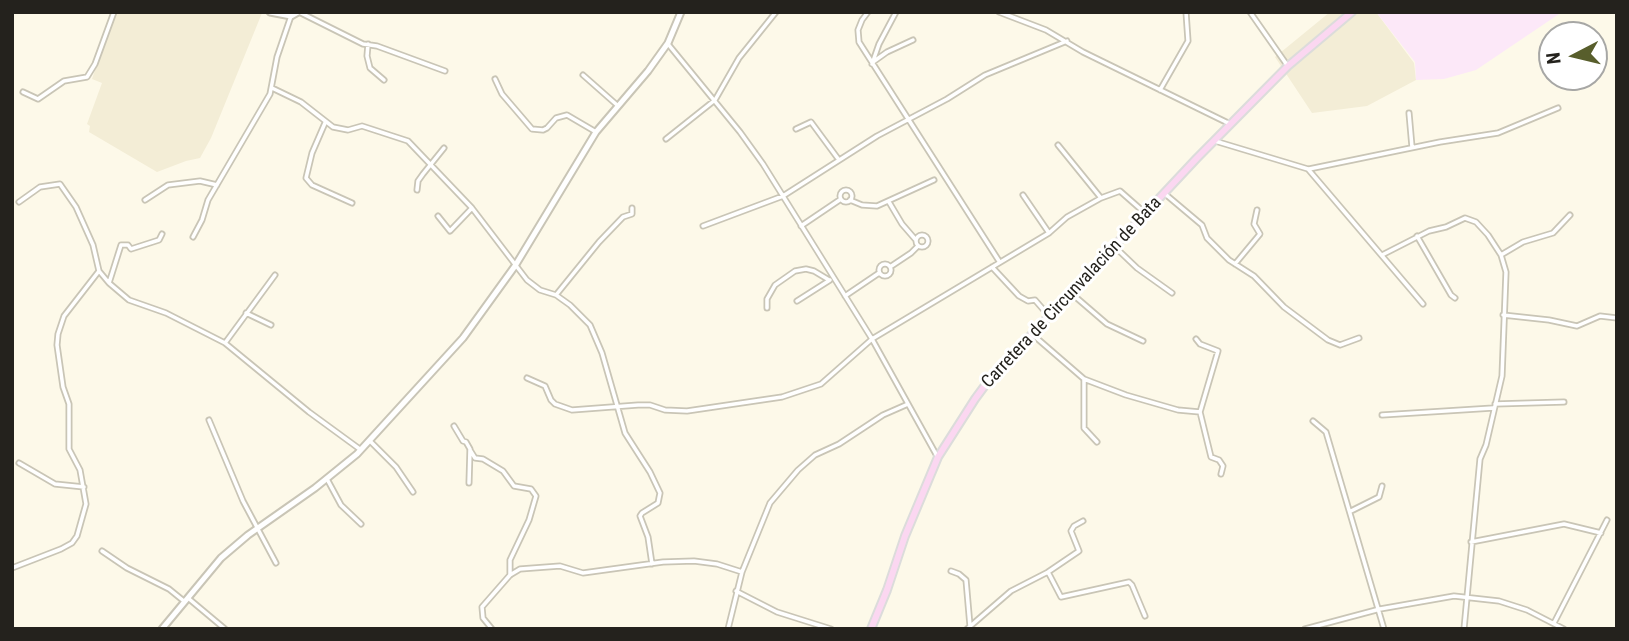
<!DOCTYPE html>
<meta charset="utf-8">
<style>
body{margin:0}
#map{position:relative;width:1629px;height:641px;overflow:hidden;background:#fdf9e9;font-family:"Roboto Condensed",sans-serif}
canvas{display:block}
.frame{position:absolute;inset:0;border:14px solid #24221d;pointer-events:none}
.north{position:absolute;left:1538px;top:21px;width:70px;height:70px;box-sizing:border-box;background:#fff;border:2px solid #a7a7a5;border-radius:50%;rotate:263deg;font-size:19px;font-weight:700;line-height:28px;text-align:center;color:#24221d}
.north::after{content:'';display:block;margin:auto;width:24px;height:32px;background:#585e2c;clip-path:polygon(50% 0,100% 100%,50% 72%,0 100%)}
</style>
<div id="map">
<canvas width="1629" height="641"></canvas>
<div class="frame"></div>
<div class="north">N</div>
</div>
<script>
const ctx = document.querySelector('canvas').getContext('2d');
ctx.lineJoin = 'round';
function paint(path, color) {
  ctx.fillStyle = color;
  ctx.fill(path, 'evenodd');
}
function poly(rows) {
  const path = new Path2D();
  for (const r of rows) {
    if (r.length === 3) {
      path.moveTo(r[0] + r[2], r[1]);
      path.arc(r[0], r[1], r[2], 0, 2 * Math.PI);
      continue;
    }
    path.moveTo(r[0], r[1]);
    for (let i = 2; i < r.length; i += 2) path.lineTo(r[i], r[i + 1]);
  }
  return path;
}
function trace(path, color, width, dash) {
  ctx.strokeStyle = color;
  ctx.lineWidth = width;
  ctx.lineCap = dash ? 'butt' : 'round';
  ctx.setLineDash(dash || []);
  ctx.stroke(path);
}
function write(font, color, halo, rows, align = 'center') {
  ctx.font = font + ' "Roboto Condensed",sans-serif';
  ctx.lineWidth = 6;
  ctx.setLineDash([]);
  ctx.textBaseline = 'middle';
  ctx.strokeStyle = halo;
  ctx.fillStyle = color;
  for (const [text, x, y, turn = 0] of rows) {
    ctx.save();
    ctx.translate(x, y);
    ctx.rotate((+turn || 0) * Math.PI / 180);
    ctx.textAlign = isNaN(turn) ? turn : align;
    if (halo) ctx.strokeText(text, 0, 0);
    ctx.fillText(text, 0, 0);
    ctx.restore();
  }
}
const built = poly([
 [115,12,262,13,211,138,200,158,186,161,157,172,89,132,90,126,87,124,102,83,92,79],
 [1330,12,1376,12,1414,63,1416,80,1367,106,1312,113,1275,57]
]);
const medical = poly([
 [1376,12,1562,12,1476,70,1444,79,1416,80,1415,62]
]);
const street = poly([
 [299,12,363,44,377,46,445,71],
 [868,12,862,20,858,30,859,42,999,261],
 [999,12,1046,30,1083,52,1230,124],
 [1250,12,1287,65],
 [368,44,367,56,370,68,384,80],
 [668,44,740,132,763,164,872,339,937,456],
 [873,62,887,52,913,40],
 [872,64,879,44,896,12],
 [583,75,617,105],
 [495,79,502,94,532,129,543,130,547,128,556,118,567,115,596,132],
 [272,88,301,102,333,127,348,130,362,126,408,141,472,208,527,280,540,290,556,295,570,305,590,325,602,353,625,433,650,472,660,493,658,503,642,513,640,516,648,537,652,564],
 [1160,90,1188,41,1186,12],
 [23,92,38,99,64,81,87,77,95,64,114,12],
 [1409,113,1412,147],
 [325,123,312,153,306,178,312,185,352,203],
 [796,129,811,122,839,160],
 [666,139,715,100,739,58,776,12],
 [1215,141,1308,169,1423,304],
 [1058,145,1101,198],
 [1309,169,1440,142,1498,133,1558,108],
 [417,190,418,181,423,174,444,148],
 [846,196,6],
 [1164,193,1202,225,1207,238,1229,260,1254,276,1284,307,1328,340,1340,345,1359,338],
 [1023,195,1049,233],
 [145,200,168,185,200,181,217,185],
 [850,200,862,205,877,206,934,180],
 [19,202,40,187,60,184,76,207,93,245,99,271,109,283],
 [889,202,902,224,915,239],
 [438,216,450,231,472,208],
 [703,226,783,196,877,136,947,99,985,75,1067,41],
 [801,226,841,199],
 [162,234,159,240,131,249,128,245,121,245,109,283,129,300,166,313,225,343,309,412,361,450],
 [922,241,6],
 [1417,236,1451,295,1455,298],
 [193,237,202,220,208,200,270,94,277,57,291,16],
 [1114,246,1137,268,1172,293],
 [1382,255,1429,231,1446,227,1465,218,1476,222,1488,235,1501,255,1506,272,1502,376,1486,445,1480,459,1464,629],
 [1501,255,1523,242,1553,233,1570,215],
 [885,270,6],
 [1235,264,1260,234,1254,224,1257,210],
 [890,267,911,253,918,246],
 [992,267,1019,296,1028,301,1035,300,1049,316],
 [1071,293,1107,324,1143,341],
 [556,295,599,242,623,217,632,214,632,208],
 [845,296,879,273],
 [797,301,830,280],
 [767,308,767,299,775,285,795,271,806,269,814,271,829,280],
 [246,313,271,325],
 [1503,315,1549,320,1577,326,1600,316,1617,318],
 [1032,334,1084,379,1126,395,1178,410,1200,412],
 [1196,339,1200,344,1218,351,1200,412,1211,457,1219,460,1223,466,1221,474],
 [225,343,275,275],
 [527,378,545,386,551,400,555,404,572,410,638,405,650,405,665,410,687,411,782,397,821,384,872,339,1049,233,1067,217,1101,198,1120,191,1145,213],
 [1084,379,1084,428,1097,442],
 [1495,404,1564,402],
 [1382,415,1493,408],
 [209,420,243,501,276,563],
 [1313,421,1326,432,1384,629],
 [454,426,463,441,466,442,470,449,469,483],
 [370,441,396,467,413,492],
 [470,450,475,458,483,459,503,471,514,486,531,489,536,496,529,520,510,560,510,575],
 [19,463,55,484,84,487],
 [327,479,341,505,361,524],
 [1351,511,1379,497,1382,486],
 [1471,542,1564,524,1601,533],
 [102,551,127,568,169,589,185,602],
 [12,568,61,549,72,543,77,536,86,504,80,470,69,449,69,404,63,387,57,345,58,334,64,316,99,271],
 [951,571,959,574,966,580,970,626],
 [1048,572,1061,597,1129,582,1132,585,1145,616],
 [736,591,777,612,831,629],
 [188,598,225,629],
 [1554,623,1607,520],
 [492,629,483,618,482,607,510,575,520,569,560,566,583,573,663,562,694,561,717,564,742,572],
 [728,629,742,572,770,503,798,470,815,455,839,444,883,415,908,404],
 [967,629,1011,591,1048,572,1079,551,1071,531,1074,526,1083,521],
 [1305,629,1380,609,1454,596,1499,601,1527,610,1564,629]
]);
const secondary = poly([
 [270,12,291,16,298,12],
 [162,629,221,558,248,535,315,488,357,454,463,338,515,266,596,132,648,71,668,43,681,12]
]);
const primary = poly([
 [871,629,887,590,905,536,938,457,975,399,989,380,1197,158,1288,66,1352,12]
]);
const streetNames = [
 ["Carretera de Circunvalación de Bata",1072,293,-47]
];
paint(built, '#f3edd6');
paint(medical, '#fce8f8');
trace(street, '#c9c5b6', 7);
trace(secondary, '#c9c5b6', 9);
trace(primary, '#dcdcdb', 10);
trace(street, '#fff', 3.5);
trace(secondary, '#fff', 5);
trace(primary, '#fbd7f1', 6);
write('18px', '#24221d', '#fff', streetNames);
</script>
